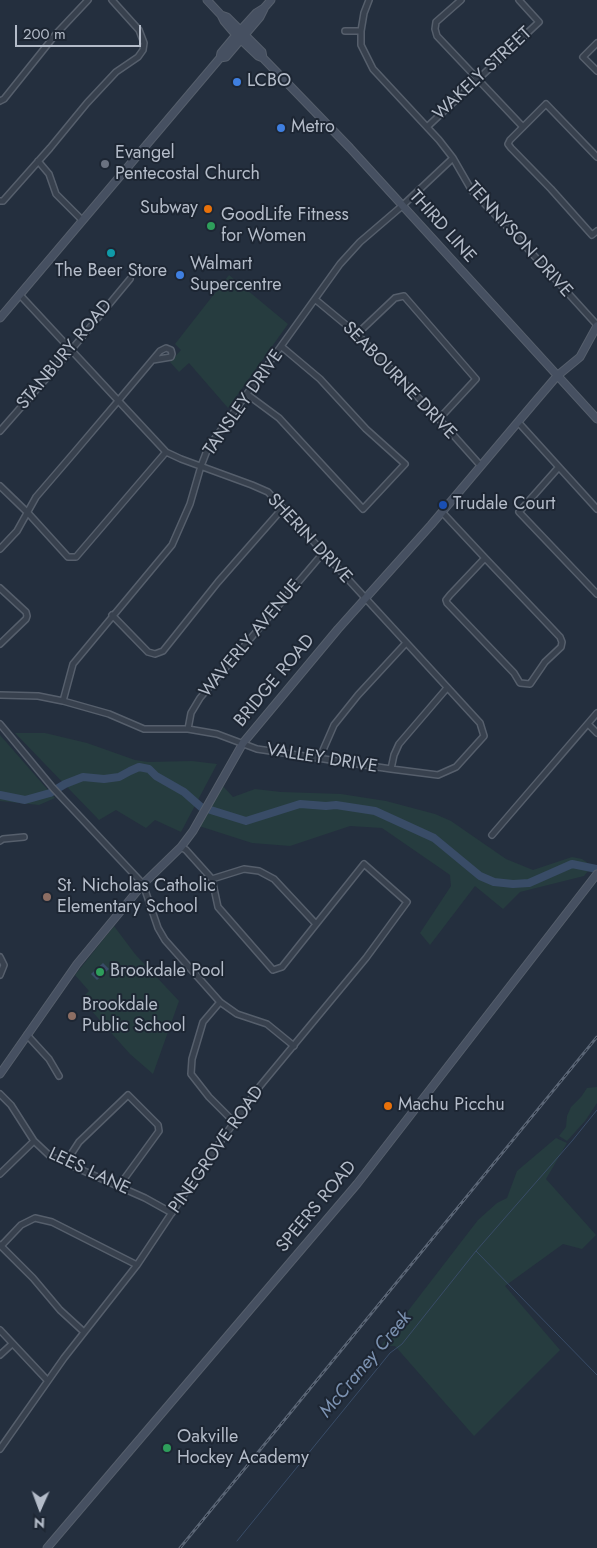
<!DOCTYPE html>
<style>
body{margin:0}
#map{position:relative;width:597px;height:1548px;overflow:hidden;background:#242f3e;font-family:Jost,sans-serif}
canvas{display:block}
.north{position:absolute;left:15px;top:1483px;width:50px;height:50px;-webkit-text-stroke:4px #1d2633;paint-order:stroke;rotate:182deg;font-size:14px;font-weight:700;line-height:20px;text-align:center;color:#b4bcc9}
.north::after{content:'';display:block;margin:auto;width:18px;height:22px;background:#b4bcc9;clip-path:polygon(50% 0,100% 100%,50% 72%,0 100%)}
.scale{position:absolute;left:15px;top:25px;width:126px;height:22px;box-sizing:border-box;border:2px solid #b4bcc9;border-top:0;padding-left:6px;font-size:15px;line-height:18px;white-space:nowrap;color:#b4bcc9;-webkit-text-stroke:4px #1d2633;paint-order:stroke}
</style>
<div id="map">
<canvas width="597" height="1548"></canvas>
<div class="north">N</div>
<div class="scale">200 m</div>
</div>
<script>
const ctx = document.querySelector('canvas').getContext('2d');
ctx.lineJoin = 'round';
function paint(path, color) {
  ctx.fillStyle = color;
  ctx.fill(path, 'evenodd');
}
function poly(rows) {
  const path = new Path2D();
  for (const r of rows) {
    path.moveTo(r[0], r[1]);
    for (let i = 2; i < r.length; i += 2) path.lineTo(r[i], r[i + 1]);
  }
  return path;
}
function trace(path, color, width, dash) {
  ctx.strokeStyle = color;
  ctx.lineWidth = width;
  ctx.lineCap = dash ? 'butt' : 'round';
  ctx.setLineDash(dash || []);
  ctx.stroke(path);
}
function write(font, color, halo, rows, align = 'center') {
  ctx.font = font + ' Jost,sans-serif';
  ctx.lineWidth = 4;
  ctx.setLineDash([]);
  ctx.textBaseline = 'middle';
  ctx.strokeStyle = halo;
  ctx.fillStyle = color;
  for (const [text, x, y, turn = 0] of rows) {
    ctx.save();
    ctx.translate(x, y);
    ctx.rotate((+turn || 0) * Math.PI / 180);
    ctx.textAlign = isNaN(turn) ? turn : align;
    if (halo) ctx.strokeText(text, 0, 0);
    ctx.fillText(text, 0, 0);
    ctx.restore();
  }
}
const green = poly([
 [229,275,288,324,228,408,189,363,179,372,170,362,181,350,175,344],
 [15,733,45,733,87,743,135,760,148,762,192,761,217,764,181,832,155,820,146,828,116,810,99,820],
 [0,735,55,798,39,805,0,801],
 [222,785,233,797,255,789,281,792,341,794,386,801,435,814,451,821,506,859,533,870,572,857,582,859,592,866,584,876,520,892,503,909,475,886,430,945,420,933,451,886,450,875,440,868,382,828,350,826,290,846,252,843,199,826],
 [114,926,135,954,179,1001,153,1074,130,1054,81,999,89,991,75,975],
 [597,1087,597,1103,585,1121,567,1141,559,1136,566,1127,567,1116,571,1107,581,1097,587,1088],
 [556,1138,567,1143,546,1179,596,1235,582,1249,563,1244,505,1286,560,1350,474,1436,395,1346,381,1346,478,1220,497,1203,507,1198,517,1171]
]);
const water = poly([
 [103,963,109,969,97,980,91,974]
]);
const stream = poly([
 [597,1110,572,1141,476,1251,597,1375],
 [237,1541,390,1353,402,1344,476,1251]
]);
const river = poly([
 [0,795,25,800,50,793,65,784,83,777,104,779,119,777,130,771,139,767,149,769,156,776,184,792,201,807,246,821,300,804,326,806,336,805,375,811,434,838,480,876,494,882,513,884,529,883,572,864,597,869]
]);
const street = poly([
 [369,0,364,13,361,31,361,45,373,69,439,140,453,158,472,191,518,238,597,325],
 [461,0,436,22,435,29,437,36,523,127],
 [345,31,361,31],
 [597,43,583,57,597,71],
 [0,101,4,99,56,34,88,0],
 [427,127,539,22,519,0],
 [597,157,546,104,510,140,508,144,511,148,551,189,592,235,597,231],
 [38,161,49,174,56,194,82,220],
 [0,201,3,201,50,148,87,103,116,72,138,57,143,50,144,43,139,30,112,0],
 [316,300,357,334,439,419,480,465],
 [357,334,395,298,404,296,476,379,439,419],
 [248,395,279,418,363,509,405,464,366,429,320,379,282,347],
 [518,422,597,509],
 [0,431,72,349,130,279],
 [558,468,519,512,597,594],
 [0,486,28,513,68,557,76,557,166,452],
 [442,512,485,558,450,595,446,600,447,603,514,673,520,683,530,684,545,662,561,647,562,642,560,637,485,558],
 [0,549,17,531,36,497,73,454,118,401,160,351,166,348,171,350,172,354,171,357,153,360],
 [0,588,26,612,27,616,26,619,0,644],
 [112,615,148,652,155,654,163,651,218,582,282,509],
 [0,695,38,696,63,701,109,714,144,729,188,729,217,734,257,749,391,769,438,775,456,767,484,736,480,723,268,492,252,485,181,459,166,452,20,295],
 [63,701,73,664,172,545,190,504,201,466,208,448,340,264,360,242,402,206,453,158],
 [0,724,53,788,143,884,158,928,165,940,220,1002,237,1014,267,1024,294,1046],
 [588,724,597,733],
 [188,729,191,713,200,698,323,553],
 [320,757,334,725,358,695,406,643],
 [391,769,394,755,399,744,447,688],
 [492,835,597,713],
 [0,841,3,839,24,837],
 [212,879,244,869,259,871,274,879,316,924],
 [0,957,4,965,0,975],
 [220,1002,203,1022,192,1059,191,1074,209,1097,234,1122],
 [27,1035,49,1059,59,1076],
 [0,1094,11,1105,34,1141,50,1156,145,1198,172,1213],
 [66,1162,79,1142,128,1095,158,1125,159,1131,119,1186],
 [0,1174,34,1141],
 [0,1245,33,1278,60,1310,84,1332],
 [1,1246,21,1225,35,1218,52,1222,137,1265],
 [0,1330,47,1380],
 [0,1355,12,1344],
 [0,1449,64,1358,137,1265,203,1166,260,1086,366,958,407,902,364,864,282,967,273,970,218,907,212,879,186,850,181,847]
]);
const secondary = poly([
 [207,0,221,15,227,17,262,52,263,58],
 [221,15,224,21,236,35,258,56,263,58,350,148,597,419],
 [220,58,226,57,260,17,264,9],
 [0,318,220,58,221,53,236,35,256,13,264,8,271,0],
 [0,1074,77,964,143,884,181,847,193,831,243,743,338,629,431,525,534,403,557,376,580,357,597,326],
 [47,1548,357,1184,597,874]
]);
const rail = poly([
 [180,1548,597,1037]
]);
const markers = [
 [237,82,5,"#3f7fe0"],
 [281,128,5,"#3f7fe0"],
 [105,164,5,"#6b7280"],
 [208,209,5,"#e8710a"],
 [211,226,5,"#2e9e5b"],
 [111,253,5,"#0f9aa8"],
 [180,275,5,"#3f7fe0"],
 [443,505,5,"#1a4fb4"],
 [47,897,5,"#8d6e63"],
 [100,972,5,"#2e9e5b"],
 [72,1016,5,"#8d6e63"],
 [388,1106,5,"#e8710a"],
 [167,1448,5,"#2e9e5b"]
];
const streetNames = [
 ["WAKELY STREET",483,74,-43],
 ["THIRD LINE",442,227,48],
 ["TENNYSON DRIVE",519,240,48],
 ["STANBURY ROAD",65,355,-50],
 ["SEABOURNE DRIVE",399,381,46],
 ["TANSLEY DRIVE",244,403,-55],
 ["SHERIN DRIVE",309,539,47],
 ["WAVERLY AVENUE",251,639,-50],
 ["BRIDGE ROAD",275,681,-50],
 ["VALLEY DRIVE",322,759,9],
 ["PINEGROVE ROAD",217,1150,-55],
 ["LEES LANE",89,1172,25],
 ["SPEERS ROAD",317,1207,-50]
];
const poiNames = [
 ["LCBO",247,82],
 ["Metro",291,128],
 ["Evangel",115,154],
 ["Pentecostal Church",115,175],
 ["Subway",198,209,"right"],
 ["GoodLife Fitness",221,216],
 ["for Women",221,237],
 ["Walmart",190,265],
 ["Supercentre",190,286],
 ["The Beer Store",111,272,"center"],
 ["Trudale Court",453,505],
 ["St. Nicholas Catholic",57,887],
 ["Elementary School",57,908],
 ["Brookdale Pool",110,972],
 ["Brookdale",82,1006],
 ["Public School",82,1027],
 ["Machu Picchu",398,1106],
 ["Oakville",177,1438],
 ["Hockey Academy",177,1459]
];
const waterNames = [
 ["McCraney Creek",366,1365,-50]
];
paint(green, '#263c3f');
paint(water, '#394c67');
trace(stream, '#394c67', 1);
trace(river, '#394c67', 8);
trace(street, '#565f6c', 8);
trace(secondary, '#565f6c', 9);
trace(street, '#38414e', 5);
trace(secondary, '#465061', 7);
trace(rail, '#5a6575', 3);
trace(rail, '#1d2633', 1, [4]);
for (const [x, y, r, color] of markers) {
  const dot = new Path2D();
  dot.arc(x, y, r, 0, 2 * Math.PI);
  ctx.fillStyle = color;
  ctx.fill(dot);
  trace(dot, '#1d2633', 2);
}
write('18px', '#b4bcc9', '#1d2633', streetNames);
write('18px', '#b4bcc9', '#1d2633', poiNames, 'left');
write('italic 19px', '#7c92b1', '#1d2633', waterNames);
</script>
